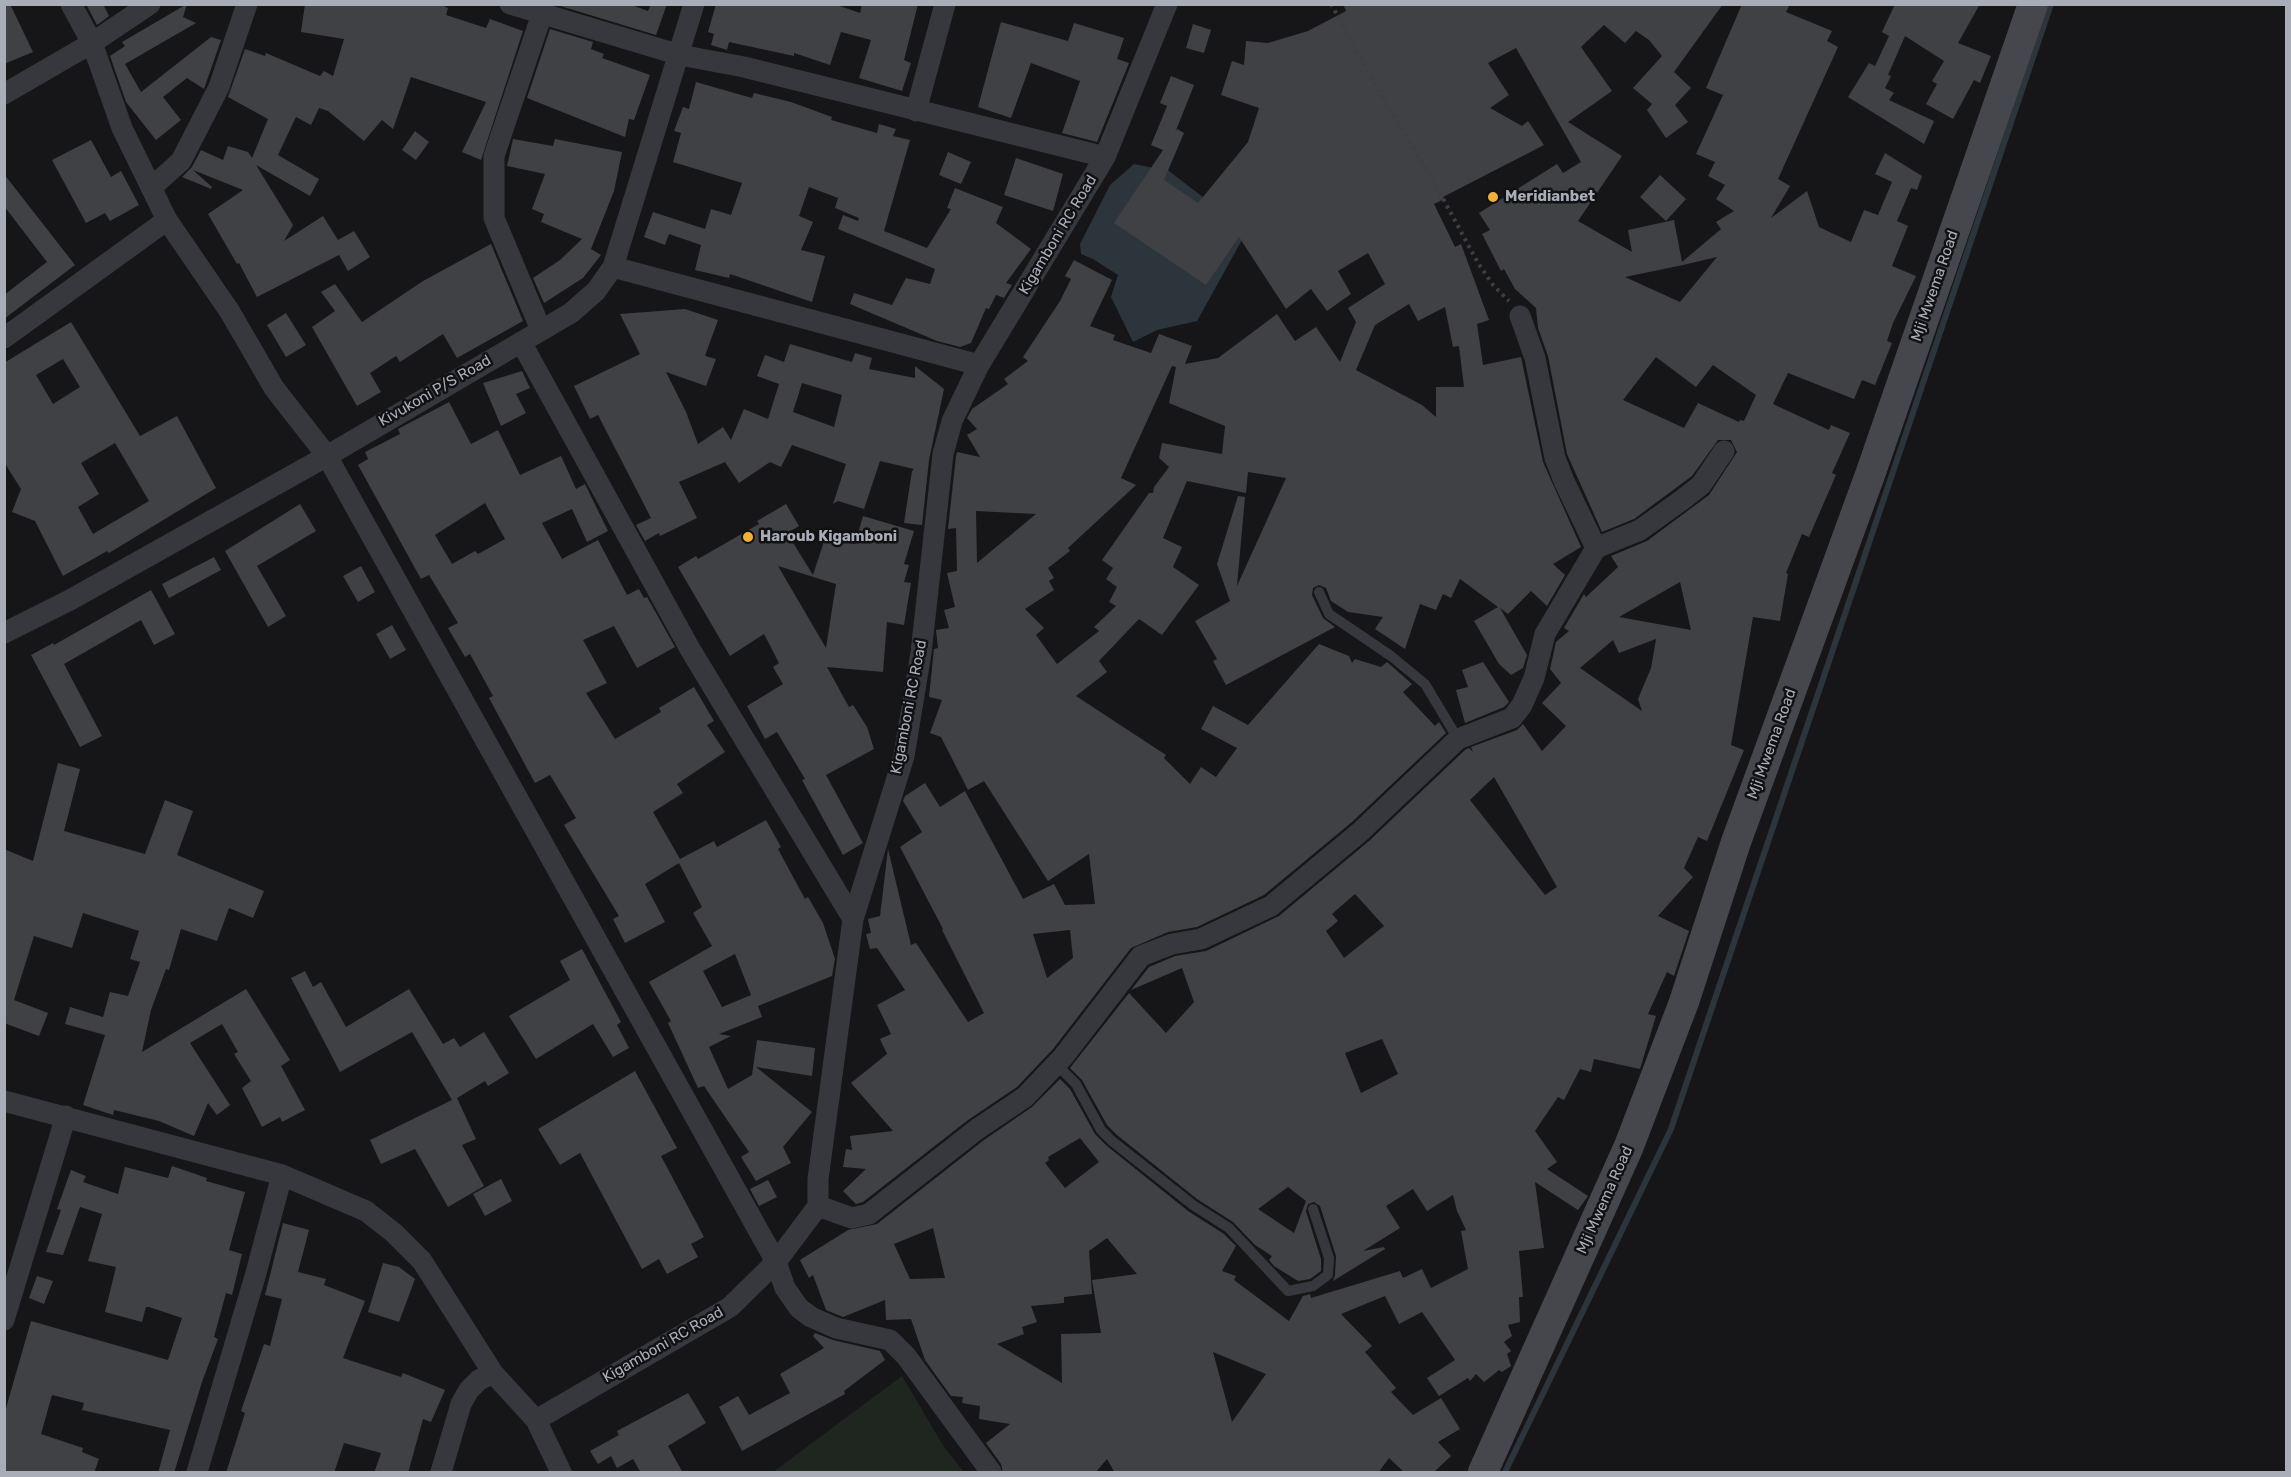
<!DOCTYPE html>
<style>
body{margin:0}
#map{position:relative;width:2291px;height:1477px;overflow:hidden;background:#161618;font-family:Rubik,sans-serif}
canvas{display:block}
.frame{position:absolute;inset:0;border:6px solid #a8adb8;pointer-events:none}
</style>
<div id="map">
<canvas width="2291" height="1477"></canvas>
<div class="frame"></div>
</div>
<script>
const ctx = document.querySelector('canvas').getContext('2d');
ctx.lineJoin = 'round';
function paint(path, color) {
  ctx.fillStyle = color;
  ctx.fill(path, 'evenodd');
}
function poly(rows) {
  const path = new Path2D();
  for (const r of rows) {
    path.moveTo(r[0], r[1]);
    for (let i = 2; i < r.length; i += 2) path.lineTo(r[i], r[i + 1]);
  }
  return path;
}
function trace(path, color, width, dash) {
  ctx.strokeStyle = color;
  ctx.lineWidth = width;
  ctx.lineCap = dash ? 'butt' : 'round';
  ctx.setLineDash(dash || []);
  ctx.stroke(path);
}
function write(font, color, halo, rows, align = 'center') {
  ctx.font = font + ' Rubik,sans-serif';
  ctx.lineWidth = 5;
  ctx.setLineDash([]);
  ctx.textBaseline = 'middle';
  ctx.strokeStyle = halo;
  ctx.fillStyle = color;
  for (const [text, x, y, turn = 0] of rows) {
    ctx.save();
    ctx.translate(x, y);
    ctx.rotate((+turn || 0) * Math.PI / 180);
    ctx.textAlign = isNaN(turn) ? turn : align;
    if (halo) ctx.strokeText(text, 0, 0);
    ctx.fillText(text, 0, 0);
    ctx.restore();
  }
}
const green = poly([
 [902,1376,944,1447,964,1472,773,1472]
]);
const water = poly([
 [1134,164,1169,171,1247,231,1197,321,1157,330,1133,342,1111,297,1118,275,1093,259,1081,254,1080,244,1110,185]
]);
const stream = poly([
 [1505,1472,1671,1129,2051,4]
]);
const building = poly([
 [4,4,10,4,33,52,4,64],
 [86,4,103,4,109,16,97,25],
 [187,4,183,17,196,23,125,64,141,92,211,37,221,40,204,89,187,78,163,97,181,120,156,140,126,102,110,56,125,46,122,42],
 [305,4,440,4,448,8,446,15,486,28,490,19,523,31,481,160,462,152,486,102,411,77,393,129,382,120,364,141,328,111,319,108,311,125,296,117,278,155,319,179,310,196,256,165,293,225,284,241,323,216,338,240,354,231,370,257,348,271,339,255,257,297,239,263,237,264,208,214,243,190,193,170,212,187,211,189,182,177,192,167,201,150,223,160,228,146,248,152,252,158,268,119,228,97,245,49,265,56,266,53,320,76,324,71,333,76,344,39,301,32],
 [629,4,648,11,651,4,667,4,656,35,557,5],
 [716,4,834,4,860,13,862,4,918,4,904,60,911,63,902,91,859,78,871,40,841,32,830,65,794,53,794,56,729,42,727,50,711,45,714,34,708,32],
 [1343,4,1723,4,1674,72,1691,88,1675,105,1688,122,1666,138,1647,110,1652,104,1633,88,1662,56,1649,40,1636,31,1625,43,1604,25,1581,47,1612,91,1568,122,1622,156,1578,221,1632,252,1628,230,1674,220,1682,262,1721,229,1716,222,1734,211,1716,199,1725,185,1708,176,1715,162,1696,154,1723,95,1706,88,1742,4,1790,4,1786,12,1832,31,1827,41,1838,47,1778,179,1790,186,1771,218,1807,191,1819,227,1851,242,1864,210,1878,215,1892,182,1875,174,1885,153,1922,176,1917,190,1911,188,1897,221,1908,226,1892,266,1916,276,1893,323,1887,341,1892,343,1875,385,1862,380,1854,399,1788,373,1773,404,1829,430,1831,425,1850,433,1832,473,1836,475,1809,537,1802,534,1786,573,1788,574,1780,621,1753,617,1731,745,1744,750,1707,841,1698,837,1684,868,1693,877,1658,916,1689,931,1674,976,1667,972,1648,1014,1656,1016,1640,1069,1594,1059,1591,1072,1580,1069,1564,1100,1558,1097,1535,1131,1557,1162,1547,1169,1588,1196,1578,1210,1535,1182,1544,1248,1519,1251,1523,1297,1519,1297,1520,1322,1508,1325,1512,1336,1504,1342,1511,1351,1507,1354,1511,1366,1502,1372,1499,1370,1484,1382,1476,1374,1470,1381,1468,1378,1439,1396,1427,1378,1455,1360,1422,1312,1399,1324,1385,1296,1341,1314,1372,1346,1365,1352,1396,1388,1391,1392,1413,1415,1441,1398,1460,1429,1438,1442,1451,1456,1433,1473,1405,1473,1389,1458,1378,1473,1115,1473,1107,1459,1095,1473,1003,1473,1001,1464,986,1443,1010,1424,979,1419,980,1406,962,1403,963,1397,951,1396,925,1360,911,1319,886,1320,885,1300,843,1317,826,1310,813,1275,809,1278,800,1260,848,1230,877,1224,984,1140,1032,1107,1060,1079,1070,1089,1095,1134,1107,1146,1188,1211,1224,1234,1236,1246,1222,1271,1236,1276,1234,1280,1289,1321,1303,1296,1310,1294,1311,1298,1400,1271,1403,1278,1422,1269,1431,1288,1468,1269,1461,1231,1466,1230,1457,1211,1453,1195,1427,1211,1413,1189,1386,1206,1400,1228,1363,1251,1384,1247,1385,1249,1333,1281,1335,1275,1336,1256,1320,1206,1314,1202,1308,1204,1306,1211,1321,1259,1321,1271,1310,1279,1298,1281,1274,1266,1269,1260,1272,1256,1255,1245,1233,1222,1197,1199,1117,1135,1107,1125,1082,1080,1070,1068,1129,993,1166,1033,1194,1002,1182,968,1131,990,1149,967,1175,956,1206,951,1279,916,1369,841,1465,750,1469,748,1473,752,1471,747,1517,730,1523,724,1542,751,1566,726,1542,703,1561,683,1550,669,1556,642,1569,631,1564,628,1584,594,1586,597,1618,567,1611,556,1647,541,1709,495,1737,452,1731,440,1718,440,1692,476,1634,519,1602,532,1567,454,1548,356,1538,328,1536,308,1515,289,1504,269,1501,271,1482,234,1490,230,1479,213,1557,164,1563,173,1581,162,1516,48,1488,63,1509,95,1490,108,1522,126,1528,121,1544,145,1443,197,1444,199,1434,204,1455,247,1461,244,1489,320,1477,324,1483,365,1521,357,1543,462,1581,547,1553,564,1565,575,1547,606,1531,591,1508,614,1500,608,1527,655,1523,668,1511,675,1499,664,1474,621,1498,607,1460,579,1451,598,1443,594,1436,610,1420,604,1405,649,1375,629,1383,617,1348,612,1331,601,1326,588,1319,585,1313,588,1312,595,1323,618,1335,627,1226,685,1213,661,1217,659,1195,621,1230,601,1217,564,1238,496,1245,497,1237,586,1286,478,1248,472,1246,493,1187,481,1163,538,1182,547,1173,567,1199,585,1162,635,1139,619,1099,661,1107,672,1076,696,1166,755,1164,758,1190,784,1201,767,1216,777,1237,748,1201,729,1213,706,1248,725,1319,644,1349,656,1352,663,1355,659,1381,667,1387,662,1412,684,1403,692,1435,726,1439,722,1446,733,1352,822,1264,895,1197,927,1168,932,1131,948,1053,1049,1017,1087,968,1120,863,1202,856,1204,843,1191,866,1169,843,1167,846,1149,852,1150,850,1136,893,1131,851,1083,887,1054,880,1039,891,1034,877,1005,905,990,877,948,870,949,866,934,871,933,868,919,880,916,888,849,911,945,916,943,968,1022,984,1013,942,930,943,929,900,847,922,832,903,801,905,796,925,783,940,807,965,791,1023,899,1054,884,1065,905,1095,904,1089,854,1048,881,984,781,968,790,941,737,930,733,942,700,929,697,934,649,938,648,936,630,949,628,944,610,955,607,947,573,957,571,956,528,948,529,956,456,957,452,980,457,967,435,977,429,967,418,972,409,1008,384,1004,379,1028,361,1023,357,1060,301,1071,279,1065,276,1074,260,1112,280,1090,326,1115,335,1113,340,1151,353,1159,334,1192,346,1185,364,1218,358,1277,314,1295,341,1316,327,1340,362,1356,322,1348,308,1385,284,1368,253,1338,271,1351,294,1327,311,1311,289,1286,309,1239,237,1206,285,1114,223,1163,150,1151,145,1167,106,1160,103,1171,76,1194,85,1175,133,1177,129,1184,133,1164,180,1198,203,1248,142,1259,108,1221,95,1232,61,1244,65,1246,41,1268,43,1308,31,1346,11],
 [1717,257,1680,302,1625,277,1683,265],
 [1409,304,1418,321,1445,307,1453,347,1459,346,1464,387,1436,387,1436,417,1422,405,1356,370,1375,325],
 [1656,357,1696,387,1713,365,1756,395,1744,421,1740,420,1739,422,1698,403,1684,428,1623,400],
 [1172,366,1176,367,1169,403,1225,426,1222,454,1162,443,1159,458,1169,467,1154,487,1153,493,1149,493,1102,560,1113,568,1106,579,1117,587,1109,602,1116,606,1094,627,1099,631,1057,664,1036,635,1044,628,1025,609,1054,590,1049,581,1054,578,1048,568,1070,551,1068,548,1136,485,1121,478],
 [976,511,1036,514,977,563],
 [1680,582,1691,630,1619,617],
 [1656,639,1651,668,1638,699,1642,711,1580,668,1613,640,1619,653],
 [1494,777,1557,887,1545,895,1470,800],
 [1355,894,1384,926,1344,958,1326,931,1338,921,1332,914],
 [1070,930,1073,958,1047,978,1033,934],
 [1382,1039,1398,1074,1361,1093,1345,1053],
 [1080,1138,1099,1162,1065,1188,1045,1163,1049,1160,1048,1157],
 [1288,1187,1306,1201,1294,1233,1258,1209],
 [933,1228,945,1278,910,1279,894,1244],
 [1107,1238,1137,1274,1092,1280,1101,1333,1061,1334,1062,1383,997,1344,1024,1334,1022,1327,1037,1322,1031,1306,1064,1303,1064,1297,1092,1294,1089,1251],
 [1213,1352,1266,1374,1232,1422],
 [1895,4,1980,4,1958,43,1991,56,1980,83,1974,80,1953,119,1926,104,1937,84,1932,81,1944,61,1905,36,1888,75,1891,76,1885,88,1894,93,1889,100,1934,121,1924,144,1848,97,1869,63,1875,66,1889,36,1882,32],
 [1001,22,1068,41,1074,23,1124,38,1117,59,1129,63,1097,142,1062,133,1080,81,1031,63,1011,118,978,107],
 [1193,24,1211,30,1204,53,1186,48],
 [550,29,593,42,591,49,604,54,602,58,650,75,634,120,629,119,625,137,527,98],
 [696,82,752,98,754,93,791,102,832,117,831,120,877,133,879,124,896,129,893,136,910,140,884,231,927,248,951,209,947,208,955,188,1003,207,996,223,1031,249,1006,283,1012,285,1004,298,996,295,989,309,986,308,971,343,960,347,937,341,850,304,854,293,892,305,906,278,930,284,935,269,838,229,843,215,858,221,859,218,835,208,838,198,809,187,799,216,813,222,801,250,825,256,812,302,730,274,729,278,695,270,701,245,669,234,665,245,644,237,653,212,705,229,711,209,731,215,742,183,673,162,681,133,674,131,683,107,689,109],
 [415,131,429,142,416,160,402,150],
 [513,139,553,146,555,139,622,152,614,191,591,249,601,255,583,278,544,303,533,278,560,260,582,239,541,222,544,214,532,209,545,174,507,166],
 [91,140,111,177,121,171,139,205,110,221,105,213,86,223,52,160],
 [948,152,971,162,961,184,939,175],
 [1016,158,1063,174,1053,211,1004,195],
 [4,174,75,265,4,319,4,295,47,262,4,206],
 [1660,175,1686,199,1666,221,1640,197],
 [491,244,523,321,457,358,443,334,400,362,396,356,370,373,381,392,357,406,312,327,335,311,321,292,335,284,362,322,423,281],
 [685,309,718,320,705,356,716,359,706,386,666,372,686,412,698,444,723,427,731,440,744,409,768,419,779,384,757,376,765,355,784,362,790,344,852,362,855,353,872,358,869,369,915,378,915,366,944,389,929,460,922,525,904,523,912,471,914,469,880,461,864,509,838,501,833,504,846,464,792,445,781,467,770,462,739,483,725,462,679,482,697,518,660,536,659,533,645,541,636,525,651,518,598,415,590,419,574,386,640,354,620,314],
 [802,383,842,395,834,427,793,412],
 [286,313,306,345,286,357,267,325],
 [71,322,140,436,177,416,216,488,109,553,107,551,63,576,35,521,12,512,21,489,4,462,4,363],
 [63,359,80,387,53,404,36,375],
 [115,443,149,501,93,534,78,507,99,494,81,463],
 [522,371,530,388,516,394,526,413,501,426,483,383],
 [449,402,471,444,498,430,520,475,561,456,576,489,585,484,608,531,587,542,572,509,542,523,562,559,598,540,627,595,639,589,644,598,647,597,675,647,637,668,614,626,583,640,607,683,586,693,615,739,661,712,659,708,694,687,714,721,707,725,725,752,677,784,683,793,653,812,680,859,714,841,717,847,766,820,781,847,778,849,805,899,808,897,823,923,835,959,832,976,758,1006,762,1017,719,1034,731,1036,709,1047,728,1089,752,1075,757,1040,815,1048,812,1076,756,1067,812,1112,783,1147,791,1163,756,1181,741,1157,749,1152,704,1086,698,1088,668,1023,671,1021,649,982,712,946,693,913,702,907,679,863,645,884,665,922,625,943,613,919,619,916,564,825,576,818,550,775,535,783,489,698,493,696,470,654,465,657,448,628,458,623,429,575,421,579,358,465,368,459,365,452,400,434,398,429],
 [485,503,505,539,478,554,475,551,452,564,435,535],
 [735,954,751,995,722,1007,703,971],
 [300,504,316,531,257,566,286,616,268,627,225,551],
 [786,504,799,526,787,533,813,575,826,535,855,544,863,516,914,531,904,564,909,565,904,582,911,583,904,625,887,622,883,672,827,667,849,707,853,705,867,727,874,749,826,775,863,843,843,855,802,780,805,779,777,732,765,739,747,706,783,684,773,667,779,663,764,634,730,656,678,567,696,556,698,559,759,524,757,521],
 [778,566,836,584,826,648],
 [214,557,221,570,169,598,162,584],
 [361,566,375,592,358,602,343,576],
 [151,590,175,634,154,645,141,620,64,664,102,736,80,747,31,655,53,643,54,645],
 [392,625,406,650,390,659,376,634],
 [1483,662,1509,702,1504,707,1465,723,1456,690,1468,687,1462,670],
 [58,763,80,769,64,831,145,854,165,800,193,811,177,855,264,891,253,918,229,908,217,941,181,929,169,970,166,969,151,1010,142,1052,246,989,290,1060,281,1066,305,1110,282,1122,280,1117,262,1127,242,1088,251,1081,234,1054,238,1052,222,1024,190,1043,230,1105,217,1115,208,1103,194,1136,159,1121,114,1110,113,1115,83,1105,105,1035,65,1024,70,1007,103,1017,110,992,128,996,140,962,130,959,139,931,83,913,72,948,34,936,14,1000,48,1013,39,1036,4,1023,4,849,33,861],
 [582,949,621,1022,617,1025,629,1048,613,1057,593,1024,536,1059,509,1016,570,980,560,961],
 [305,971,313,987,321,982,346,1027,409,989,443,1044,454,1038,460,1047,484,1032,509,1073,488,1086,485,1081,457,1098,476,1139,462,1145,484,1186,448,1207,415,1149,381,1164,370,1140,452,1100,412,1032,340,1072,291,978],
 [635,1071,677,1148,661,1156,704,1237,691,1244,698,1257,667,1274,659,1259,642,1269,580,1153,560,1165,538,1129],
 [172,1166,207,1178,206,1181,245,1192,229,1250,242,1254,232,1295,226,1293,214,1337,218,1339,202,1382,174,1473,158,1473,170,1430,82,1410,84,1403,52,1395,41,1434,83,1448,82,1452,99,1459,94,1473,4,1473,4,1415,31,1321,168,1360,182,1318,149,1307,146,1307,142,1322,105,1312,116,1267,88,1261,102,1214,80,1207,63,1255,46,1252,61,1210,57,1209,71,1170,86,1176,83,1182,118,1194,125,1167,168,1178],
 [501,1179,512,1201,485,1216,473,1194],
 [768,1180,777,1197,759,1206,750,1189],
 [283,1223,309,1230,298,1272,326,1279,324,1285,365,1301,343,1358,401,1377,403,1373,445,1390,431,1422,423,1419,408,1473,374,1473,381,1453,344,1443,334,1473,226,1473,245,1413,241,1411,264,1344,270,1346,282,1299,265,1295],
 [383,1263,399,1267,415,1279,399,1322,368,1312],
 [37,1276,53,1281,44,1304,29,1298],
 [815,1333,833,1340,880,1351,885,1360,844,1391,845,1394,742,1451,719,1407,738,1396,749,1415,790,1393,780,1374,824,1348,813,1336],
 [688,1393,706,1423,668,1446,683,1473,641,1473,633,1459,617,1468,611,1456,598,1464,590,1451,619,1435,617,1431]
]);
const path = poly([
 [1331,4,1386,104,1434,182,1478,263,1493,285,1509,301]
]);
const service = poly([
 [1319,592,1329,614,1391,656,1425,684,1458,739],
 [1056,1064,1076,1084,1101,1130,1112,1141,1193,1205,1229,1228,1288,1291,1313,1286,1328,1275,1329,1258,1313,1209]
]);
const minor = poly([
 [71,4,92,43,122,128,167,220,230,312,274,388,327,456,776,1262,785,1288,799,1308,811,1317,836,1328,890,1340,906,1356,991,1472],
 [510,4,680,55,744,67,1105,157],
 [4,94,92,43,150,4],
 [916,111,945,4],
 [151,188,181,161,219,87,247,4],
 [613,267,979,365],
 [1520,316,1535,358,1555,458,1564,481,1596,548],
 [541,330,494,218,494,156,542,14],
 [4,338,167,220],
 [521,342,690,649,853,919],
 [4,633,70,600,327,456,571,313,596,291,613,267,694,4],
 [4,1101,282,1175,366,1211,394,1233,422,1261,493,1373,536,1420,561,1472],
 [818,1206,852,1218,869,1214,976,1130,1025,1097,1063,1057,1141,956,1172,944,1201,939,1271,906,1360,832,1458,739,1512,718,1522,705,1534,678,1545,634,1596,548,1640,530,1682,500,1701,485,1724,451],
 [4,1320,66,1116],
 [536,1420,730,1307,776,1262,818,1206,818,1179,853,919,904,756,921,653,943,454,952,421,979,365,1105,157,1167,4],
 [197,1472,256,1273,282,1175],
 [441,1472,461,1404,469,1390,479,1380,493,1373]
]);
const secondary = poly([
 [1483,1472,1629,1146,1684,1002,1736,842,1871,472,2033,4]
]);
const markers = [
 [1493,197,6,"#f2b134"],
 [748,537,6,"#f2b134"]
];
const poiNames = [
 ["Meridianbet",1505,197],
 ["Haroub Kigamboni",760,537]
];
const streetNames = [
 ["Kigamboni RC Road",1058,235,-59],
 ["Mji Mwema Road",1935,286,-71],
 ["Kivukoni P/S Road",435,391,-30],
 ["Kigamboni RC Road",909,707,-79],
 ["Mji Mwema Road",1772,744,-70],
 ["Mji Mwema Road",1605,1200,-66],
 ["Kigamboni RC Road",663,1345,-30]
];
paint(green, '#1e261f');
paint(water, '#2c353c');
trace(stream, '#2c353c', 6);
paint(building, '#404145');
trace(path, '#3d3f44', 4, [3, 4.5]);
trace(service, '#37383d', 10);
trace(minor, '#37383d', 21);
trace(secondary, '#45474d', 30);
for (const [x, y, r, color] of markers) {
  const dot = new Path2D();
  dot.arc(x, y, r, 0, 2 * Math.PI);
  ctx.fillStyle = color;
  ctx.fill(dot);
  trace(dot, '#111113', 2);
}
write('bold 15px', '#a8adb8', '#111113', poiNames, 'left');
write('15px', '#a8adb8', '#111113', streetNames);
</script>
